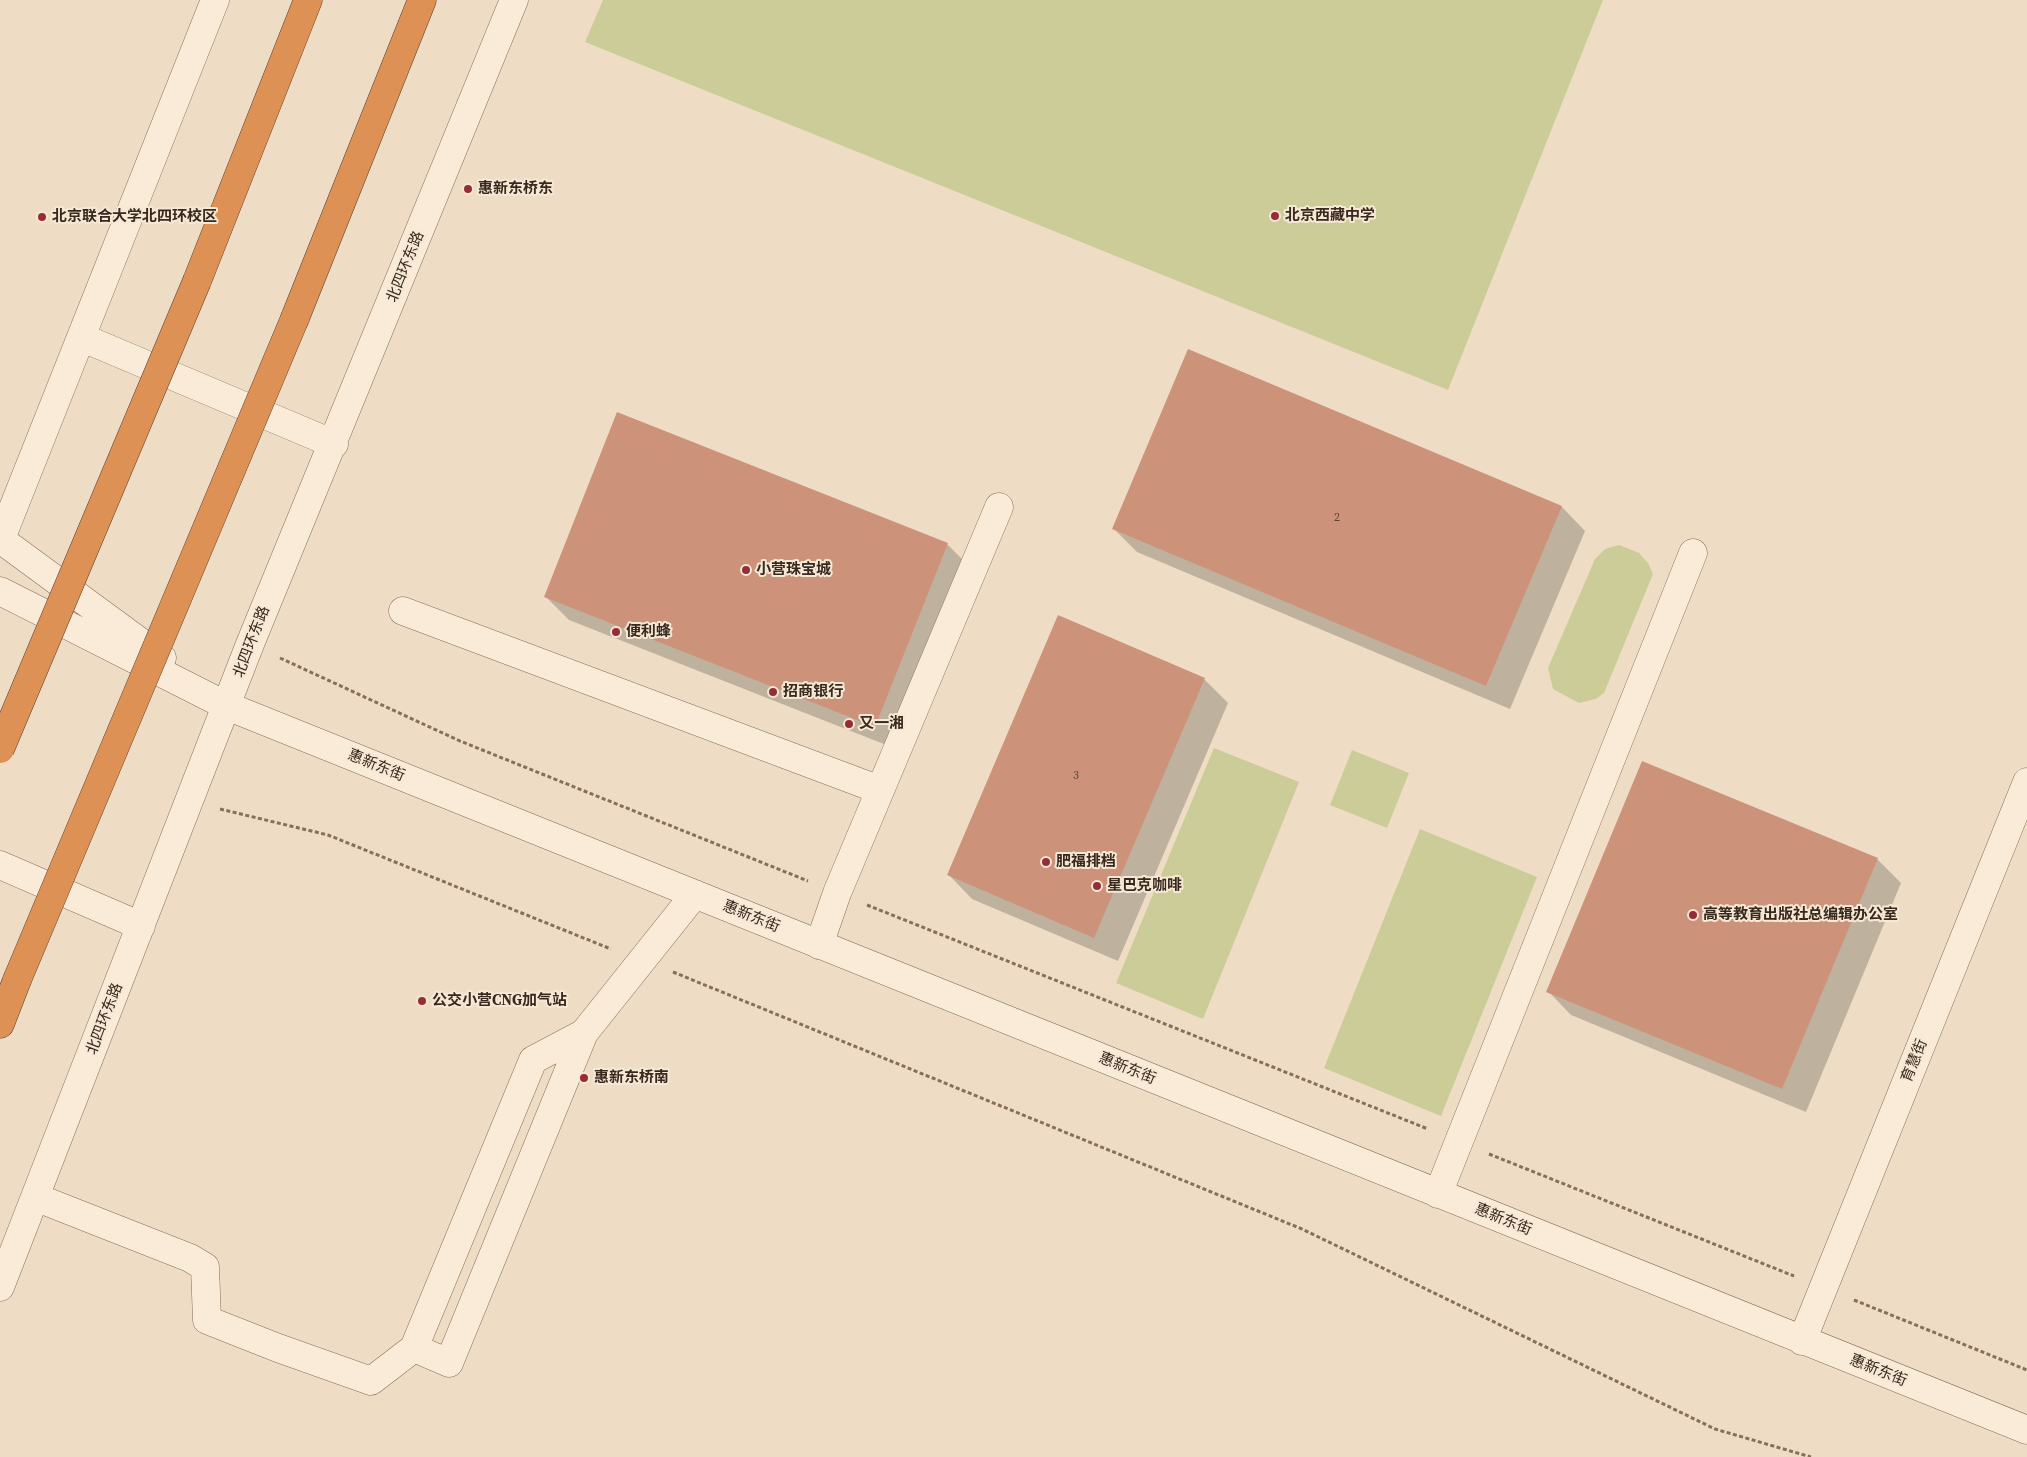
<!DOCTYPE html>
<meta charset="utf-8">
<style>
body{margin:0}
canvas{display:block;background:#eeddc4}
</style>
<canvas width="2027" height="1457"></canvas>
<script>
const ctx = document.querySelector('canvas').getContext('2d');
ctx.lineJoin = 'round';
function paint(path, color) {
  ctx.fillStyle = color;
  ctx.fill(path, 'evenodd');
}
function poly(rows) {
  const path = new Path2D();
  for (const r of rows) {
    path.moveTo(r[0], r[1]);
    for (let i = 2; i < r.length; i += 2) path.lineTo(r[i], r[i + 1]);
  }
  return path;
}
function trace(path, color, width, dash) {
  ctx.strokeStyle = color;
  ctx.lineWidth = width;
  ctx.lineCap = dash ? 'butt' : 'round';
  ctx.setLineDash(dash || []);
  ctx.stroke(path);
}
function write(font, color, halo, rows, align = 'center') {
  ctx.font = font + ' "Source Serif 4","Noto Sans SC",serif';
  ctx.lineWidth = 4;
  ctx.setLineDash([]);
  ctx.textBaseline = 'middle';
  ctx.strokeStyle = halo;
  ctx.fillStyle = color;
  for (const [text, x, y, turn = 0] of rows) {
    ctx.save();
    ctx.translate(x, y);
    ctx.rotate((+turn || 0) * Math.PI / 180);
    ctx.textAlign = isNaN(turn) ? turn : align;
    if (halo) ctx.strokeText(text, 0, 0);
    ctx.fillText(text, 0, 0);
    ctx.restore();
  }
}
const green = poly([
 [603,0,1603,0,1448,390,585,42],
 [1619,545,1639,553,1648,563,1653,574,1604,693,1596,699,1579,703,1553,689,1548,668,1595,559,1605,549],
 [1214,748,1299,782,1203,1019,1116,983],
 [1352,750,1409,773,1387,828,1330,805],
 [1420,829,1537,877,1441,1116,1324,1068]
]);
const shadow = poly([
 [1189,350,1562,507,1585,531,1510,709,1137,552,1113,528],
 [947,544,971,568,899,750,569,620,545,596],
 [1204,679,1228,703,1118,961,972,899,949,875],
 [1877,859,1901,883,1806,1112,1571,1015,1548,991]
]);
const building = poly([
 [1188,349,1562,506,1486,686,1112,529],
 [617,412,948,543,875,727,544,597],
 [1058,615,1205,678,1094,938,947,875],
 [1642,761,1878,858,1782,1089,1546,992]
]);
const path = poly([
 [280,658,460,741,808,881],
 [220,809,328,835,611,949],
 [867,905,1428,1129],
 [673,972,1302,1229,1715,1429,1811,1457],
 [1489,1154,1794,1276],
 [1854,1300,2027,1370]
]);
const minor = poly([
 [83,338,334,444],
 [0,539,162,658],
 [0,541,215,0],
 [0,591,227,706,2027,1430],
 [403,611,880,790],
 [0,865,141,926],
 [819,945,837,893,999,507],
 [1438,1194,1693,553],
 [35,1197,190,1258,205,1267,207,1320,278,1348,371,1381,414,1348,449,1363,584,1033,695,894],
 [0,1287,250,644,514,0],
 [1802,1341,2027,782],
 [414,1348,533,1060,584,1033]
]);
const highway = poly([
 [197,281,308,0],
 [295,318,422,0],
 [0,1024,17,980]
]);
const highwayBridge = poly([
 [0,749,197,281],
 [17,980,295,318]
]);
const markers = [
 [468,189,5,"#982b38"],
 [1275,216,5,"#982b38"],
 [42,217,5,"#982b38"],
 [746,570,5,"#982b38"],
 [616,632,5,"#982b38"],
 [773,692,5,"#982b38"],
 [849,724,5,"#982b38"],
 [1046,862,5,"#982b38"],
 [1097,886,5,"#982b38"],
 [1693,915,5,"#982b38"],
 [422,1001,5,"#982b38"],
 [584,1078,5,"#982b38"]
];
const numberNames = [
 ["2",1337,518],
 ["3",1076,776]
];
const poiNames = [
 ["惠新东桥东",478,189],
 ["北京西藏中学",1285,216],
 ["北京联合大学北四环校区",52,217],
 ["小营珠宝城",756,570],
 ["便利蜂",626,632],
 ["招商银行",783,692],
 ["又一湘",859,724],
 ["肥福排档",1056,862],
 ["星巴克咖啡",1107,886],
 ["高等教育出版社总编辑办公室",1703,915],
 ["公交小营CNG加气站",432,1001],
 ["惠新东桥南",594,1078]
];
const streetNames = [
 ["北四环东路",406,267,-68],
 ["北四环东路",252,642,-69],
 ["惠新东街",376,766,22],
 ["惠新东街",751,917,22],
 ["北四环东路",105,1019,-69],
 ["育慧街",1915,1061,-68],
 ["惠新东街",1127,1069,22],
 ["惠新东街",1503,1220,22],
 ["惠新东街",1878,1371,22]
];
paint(green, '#cccc98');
paint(shadow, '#0003');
paint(building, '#cc937a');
trace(minor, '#896e5b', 29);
trace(highway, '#573d2f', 29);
trace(path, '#896e5b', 3, [4, 2.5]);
trace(minor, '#f9ebd8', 28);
trace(highway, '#dd9155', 28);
trace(highwayBridge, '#573d2f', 29, []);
trace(highwayBridge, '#dd9155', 28);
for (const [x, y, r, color] of markers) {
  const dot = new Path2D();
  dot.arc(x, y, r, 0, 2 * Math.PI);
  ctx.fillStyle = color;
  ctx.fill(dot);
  trace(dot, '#f5e8d4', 2);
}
write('12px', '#5e4335', null, numberNames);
write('bold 15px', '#39281e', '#f5e8d4', poiNames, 'left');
write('15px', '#39281e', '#f5e8d4', streetNames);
</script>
